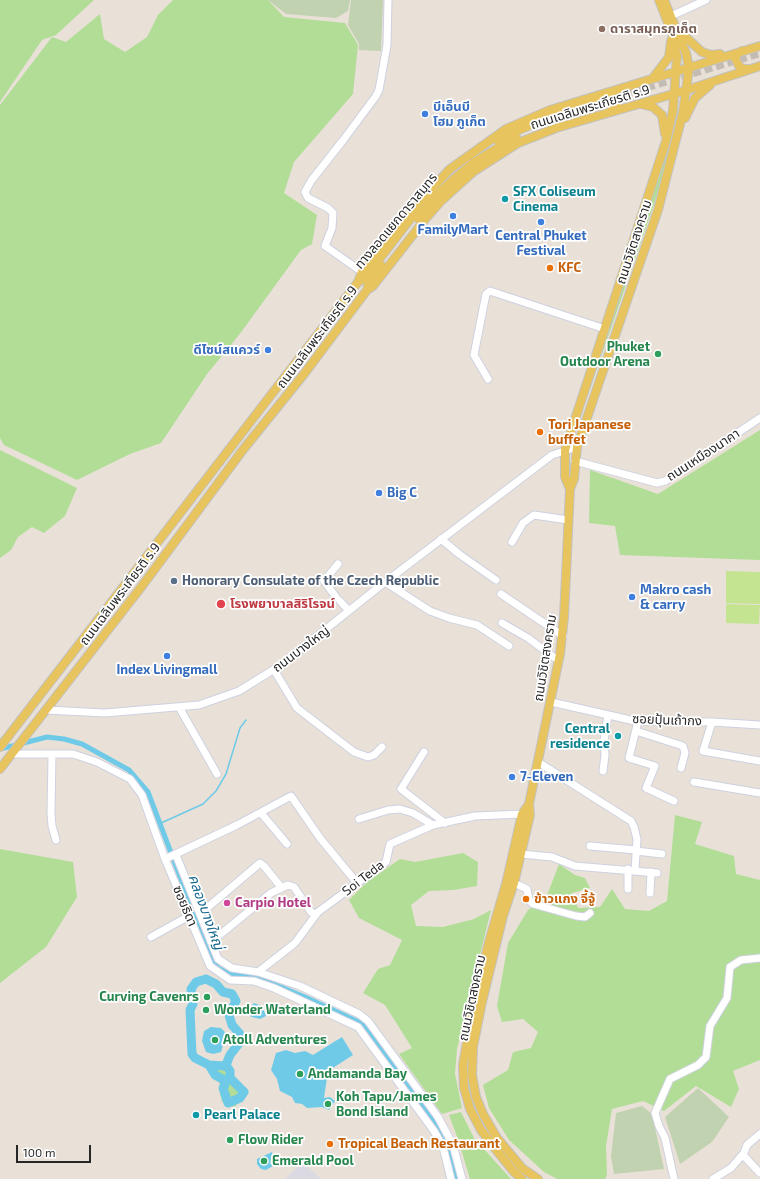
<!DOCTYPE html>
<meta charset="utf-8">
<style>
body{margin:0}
#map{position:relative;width:760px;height:1179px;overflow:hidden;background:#e9e1d8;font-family:"Exo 2",sans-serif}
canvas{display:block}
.scale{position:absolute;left:16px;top:1145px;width:75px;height:18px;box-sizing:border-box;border:2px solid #262626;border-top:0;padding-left:5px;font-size:12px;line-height:14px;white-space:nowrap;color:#262626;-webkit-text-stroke:3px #fff;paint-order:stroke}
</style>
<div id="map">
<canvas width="760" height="1179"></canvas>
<div class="scale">100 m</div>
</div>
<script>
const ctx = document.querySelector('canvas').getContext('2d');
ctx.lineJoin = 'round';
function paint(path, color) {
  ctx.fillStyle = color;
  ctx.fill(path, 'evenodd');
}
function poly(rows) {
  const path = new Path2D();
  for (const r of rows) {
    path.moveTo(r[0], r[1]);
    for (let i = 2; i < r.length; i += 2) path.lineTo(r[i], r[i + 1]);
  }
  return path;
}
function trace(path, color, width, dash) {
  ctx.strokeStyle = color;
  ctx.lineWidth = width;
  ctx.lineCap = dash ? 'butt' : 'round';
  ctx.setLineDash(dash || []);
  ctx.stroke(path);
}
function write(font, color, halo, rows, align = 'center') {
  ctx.font = font + ' "Exo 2","Noto Sans Thai",sans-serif';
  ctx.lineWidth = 3.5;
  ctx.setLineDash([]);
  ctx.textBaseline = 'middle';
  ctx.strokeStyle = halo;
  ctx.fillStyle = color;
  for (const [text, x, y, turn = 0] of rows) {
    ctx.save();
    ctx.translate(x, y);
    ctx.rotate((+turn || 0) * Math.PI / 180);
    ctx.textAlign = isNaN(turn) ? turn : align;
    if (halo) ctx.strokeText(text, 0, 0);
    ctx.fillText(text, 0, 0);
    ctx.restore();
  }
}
const industrial = poly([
 [303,1162,321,1179,285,1179]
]);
const green = poly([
 [0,0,94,0,56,35,42,40,0,102],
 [173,0,268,0,284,17,345,23,358,45,353,94,294,162,284,193,317,215,312,244,301,250,239,335,207,374,161,443,130,454,77,480,4,445,0,438,0,105,52,37,66,42,100,14,104,39,125,52,147,37,158,15],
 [672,138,674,139,653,207,572,441],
 [760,430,760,560,620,555,615,526,589,523,590,470,658,494],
 [0,450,77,488,65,516,44,533,32,527,18,537,11,550,0,558],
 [675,815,702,822,695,844,734,856,736,874,760,880,760,1060,733,1071,739,1089,731,1107,696,1086,664,1111,643,1101,612,1109,606,1146,607,1175,605,1179,557,1179,544,1172,509,1140,489,1108,483,1085,508,1070,513,1052,531,1048,538,1032,523,1019,502,1022,497,1006,508,943,528,910,546,898,559,864,575,875,585,878,590,888,572,893,578,908,600,907,612,889,625,909,649,911,667,901],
 [0,849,73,862,77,897,46,947,0,983],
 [463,853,478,862,477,886,453,890,429,891,411,905,416,926,443,927,474,919,491,910,457,1049,455,1074,462,1108,442,1114,399,1054,412,1048,385,1005,363,993,378,969,390,965,402,940,359,918,349,900,367,882,400,859,415,862],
 [209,1065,221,1066,226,1065,230,1071,230,1078,245,1089,246,1095,240,1098,236,1106,232,1107,228,1103,222,1102,220,1093,222,1088],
 [461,1112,474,1138,511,1179,470,1179,459,1142,449,1115]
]);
const cemetery = poly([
 [268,0,350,0,348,11,336,18,286,14],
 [351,0,383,0,381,51,359,50,359,44,348,25],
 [698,1088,729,1117,712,1142,680,1164,665,1117],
 [642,1106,652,1114,664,1169,614,1174,611,1156,616,1113]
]);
const pitch = poly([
 [726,571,760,572,760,604,726,603],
 [726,604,760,605,759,624,726,623]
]);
const water = poly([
 [254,1003,262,1006,266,1016,260,1019,252,1017,250,1016,255,1012,252,1009,249,1014,246,1012],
 [211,1027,221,1028,228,1035,228,1042,223,1045,221,1052,213,1054,206,1052,202,1041,204,1031],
 [342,1037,353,1055,328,1071,324,1098,330,1097,335,1101,329,1110,322,1107,307,1108,302,1104,295,1103,292,1097,280,1091,277,1079,271,1070,276,1053,286,1050,295,1053,305,1051,313,1055],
 [272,1152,273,1156,279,1156,279,1158,271,1158,270,1164,273,1163,273,1166,266,1170,261,1169,257,1164,257,1159]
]);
const stream = poly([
 [159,824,203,804,216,791,226,774,240,728,246,720]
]);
const canal = poly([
 [0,749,47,737,64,739,82,744,129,770,148,792,212,961,218,968,229,974,257,977,305,997,363,1024,440,1129,448,1146,457,1179]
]);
const river = poly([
 [206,979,216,984,223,992,232,994,236,1001,229,1015,232,1025,240,1034,240,1042,230,1055,226,1065,224,1066,209,1065,195,1058,192,1054,190,1010,193,1004,191,989,196,982,206,979],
 [209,1065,215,1075,224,1080,225,1085,223,1088,228,1103,240,1098,244,1092,230,1078,230,1071,226,1065]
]);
const majorTunnel = poly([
 [601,101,760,53]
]);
const minor = poly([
 [671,16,706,0],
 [362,272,325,246,332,228,333,213,328,208,308,198,305,192,311,181,344,139,376,96,379,90,387,45,388,0],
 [488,379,474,355,486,294,490,291,605,329],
 [575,461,657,483,665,481,760,418],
 [441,539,459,554,496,580],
 [512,542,523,523,534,515,568,520],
 [385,582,430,611,449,618,477,625,509,646],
 [501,594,563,636],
 [336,597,324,581,338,564],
 [340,601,349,611],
 [502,623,528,638,559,661],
 [274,670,297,708,354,752,368,757,374,755,382,747],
 [551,702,635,721,712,722,760,725],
 [179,707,217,774],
 [46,710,105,713,199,705,239,691,281,665,380,586,552,455,577,447],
 [638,721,629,758,655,766,646,788,674,801],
 [712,722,703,751,760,761],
 [636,731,683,746,685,753,681,768],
 [424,752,401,789,445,823],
 [12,754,73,754,97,762,130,779,142,795,165,859,210,966,230,980,254,981,274,988,358,1027,434,1131,443,1147,451,1179],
 [52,754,51,814,52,826,56,840],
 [538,762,631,821,634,827,637,839,635,870],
 [603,771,605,755,604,741,608,715],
 [694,782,760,793],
 [261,813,287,844],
 [359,819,388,810,400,809,413,813,433,825],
 [590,846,636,850],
 [636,851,662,854],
 [521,854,552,857,575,866,657,873],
 [176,855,218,959,232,968,258,972,300,986,359,1014,368,1021,438,1117,453,1145,462,1179],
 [165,859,237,825,291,796,320,838,357,883],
 [514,883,527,889,529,900,533,904,576,916,585,917,590,913],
 [628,889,628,869],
 [650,893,651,872],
 [200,914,260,863,264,866,281,887],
 [151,937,189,916],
 [211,942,271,893,288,885,294,887,311,912,316,915],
 [258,972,295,943,318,912,386,862,390,844,433,825,475,816,522,814,528,815],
 [743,1155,760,1173],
 [674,1179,665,1138,659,1126,655,1113,670,1079,698,1065,706,1057,710,1026,727,998,730,967,741,960,760,958],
 [713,1179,731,1168,744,1153,747,1145,760,1134]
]);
const major = poly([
 [680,32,702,52,711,55,720,54],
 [742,51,737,54,735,58,739,66,743,69,748,69],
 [653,78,669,57,671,41],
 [609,93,613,96,617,104,610,112],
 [641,104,653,107,662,115,665,134],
 [685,118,695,98,710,85],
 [498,141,507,135,545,119,601,101],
 [417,218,432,200,455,178,473,163,516,137],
 [358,282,364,279,418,209],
 [367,290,369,282,381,265],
 [570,489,565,477,565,450,666,141,673,110,677,56,672,33,659,0],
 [0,747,358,282,362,272,392,232,450,169,506,129,550,110,760,46],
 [0,769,142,586,242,451,304,374,367,290,373,286,426,218,441,201,473,172,518,143,556,128,687,90,760,66],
 [522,1179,514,1172,497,1151,481,1130,470,1109,464,1088,463,1065,474,1003,489,942,506,884,522,814,529,804],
 [538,1179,522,1168,497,1138,483,1114,476,1097,472,1075,473,1047,482,1002,503,916,514,883,530,815,529,804,560,654,564,617,570,489,574,479,577,447,658,210,683,112,689,68,686,53,664,0]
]);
const markers = [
 [602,29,4,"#8d6e63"],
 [425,114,4,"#3f7fe0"],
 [505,199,4,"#0f9aa8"],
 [453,216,4,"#3f7fe0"],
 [541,222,4,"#3f7fe0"],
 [550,268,4,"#e8710a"],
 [268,350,4,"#3f7fe0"],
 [658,354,4,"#2e9e5b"],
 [540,432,4,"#e8710a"],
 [379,493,4,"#3f7fe0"],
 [174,581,4,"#5c6f8a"],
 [632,597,4,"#3f7fe0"],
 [221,604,5,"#e0444e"],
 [167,656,4,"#3f7fe0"],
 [618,736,4,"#0f9aa8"],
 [512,777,4,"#3f7fe0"],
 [526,899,4,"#e8710a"],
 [227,903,4,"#d1479c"],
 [207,997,4,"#2e9e5b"],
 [206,1010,4,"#2e9e5b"],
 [215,1040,4,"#2e9e5b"],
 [300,1074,4,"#2e9e5b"],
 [328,1104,4,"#2e9e5b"],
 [196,1115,4,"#0f9aa8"],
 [230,1140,4,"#2e9e5b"],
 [330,1144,4,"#e8710a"],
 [264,1161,4,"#2e9e5b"]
];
const educationNames = [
 ["ดาราสมุทรภูเก็ต",610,29]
];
const shopNames = [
 ["บีเอ็นบี",433,107],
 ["โฮม ภูเก็ต",433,122],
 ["FamilyMart",453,230,"center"],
 ["Central Phuket",541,236,"center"],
 ["Festival",541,251,"center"],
 ["ดีไซน์สแควร์",260,350,"right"],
 ["Big C",387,493],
 ["Makro cash",640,590],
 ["& carry",640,605],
 ["Index Livingmall",167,670,"center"],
 ["7-Eleven",520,777]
];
const streetNames = [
 ["ถนนเฉลิมพระเกียรติ ร.9",590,107,-17],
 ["ทางลอดแยกดาราสมุทร",396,221,-50],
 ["ถนนวิชิตสงคราม",634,242,-72],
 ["ถนนเฉลิมพระเกียรติ ร.9",317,337,-53],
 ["ถนนเหมืองนาคา",703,455,-33],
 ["ถนนเฉลิมพระเกียรติ ร.9",120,594,-53],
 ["ถนนบางใหญ่",301,649,-37],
 ["ถนนวิชิตสงคราม",545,658,-81],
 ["ซอยปุ้นเถ้ากง",667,720,2],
 ["Soi Teda",363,878,-38],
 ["ซอยธิดา",185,906,67],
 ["ถนนวิชิตสงคราม",472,998,-78]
];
const cultureNames = [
 ["SFX Coliseum",513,192],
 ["Cinema",513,207],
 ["Central",610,729,"right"],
 ["residence",610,744,"right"],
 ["Pearl Palace",204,1115]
];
const foodNames = [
 ["KFC",558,268],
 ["Tori Japanese",548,425],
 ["buffet",548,440],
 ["ข้าวแกง จี้จู้",534,899],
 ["Tropical Beach Restaurant",338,1144]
];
const leisureNames = [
 ["Phuket",650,347,"right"],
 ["Outdoor Arena",650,362,"right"],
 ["Curving Cavenrs",199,997,"right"],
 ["Wonder Waterland",214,1010],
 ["Atoll Adventures",223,1040],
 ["Andamanda Bay",308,1074],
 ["Koh Tapu/James",336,1097],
 ["Bond Island",336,1112],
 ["Flow Rider",238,1140],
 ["Emerald Pool",272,1161]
];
const serviceNames = [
 ["Honorary Consulate of the Czech Republic",182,581]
];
const healthNames = [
 ["โรงพยาบาลสิริโรจน์",230,604]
];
const hotelNames = [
 ["Carpio Hotel",235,903]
];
const waterNames = [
 ["คลองบางใหญ่",206,912,70]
];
paint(industrial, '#dbd9e1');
paint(green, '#b1dd96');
paint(cemetery, '#c1d2b0');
paint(pitch, '#c4e492');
paint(water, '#6fcae7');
trace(stream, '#6fcae7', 1.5);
trace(canal, '#6fcae7', 5);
trace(river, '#6fcae7', 9);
trace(majorTunnel, '#c2bcb4', 8, [8, 4]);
trace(minor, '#ced1df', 9);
trace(major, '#c2c2c2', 10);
trace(minor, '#fff', 7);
trace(major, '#e8c45e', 8);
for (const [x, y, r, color] of markers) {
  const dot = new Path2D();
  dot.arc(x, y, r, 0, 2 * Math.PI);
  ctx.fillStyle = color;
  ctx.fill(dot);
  trace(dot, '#fff', 1.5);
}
write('bold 13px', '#785e54', '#fff', educationNames, 'left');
write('bold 13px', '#366cbe', '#fff', shopNames, 'left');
write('13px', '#262626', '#fff', streetNames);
write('bold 13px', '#0d838f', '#fff', cultureNames, 'left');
write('bold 13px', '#c56008', '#fff', foodNames, 'left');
write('bold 13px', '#27864d', '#fff', leisureNames, 'left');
write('bold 13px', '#4e5e75', '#fff', serviceNames, 'left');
write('bold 13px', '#be3a42', '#fff', healthNames, 'left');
write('bold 13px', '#b23c85', '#fff', hotelNames, 'left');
write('italic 14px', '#14678d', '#fff', waterNames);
</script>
